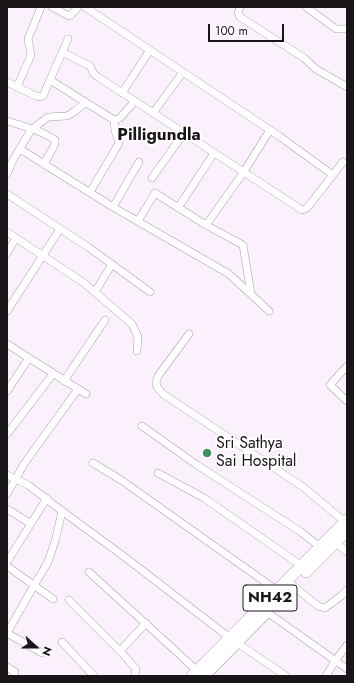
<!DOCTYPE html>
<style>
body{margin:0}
#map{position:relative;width:354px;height:683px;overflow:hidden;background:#fbf1fd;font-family:Jost,sans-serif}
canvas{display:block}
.frame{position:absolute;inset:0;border:8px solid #191519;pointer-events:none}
.north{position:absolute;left:16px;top:627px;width:40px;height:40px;-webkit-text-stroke:3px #fff;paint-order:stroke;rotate:111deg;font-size:11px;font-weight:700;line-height:16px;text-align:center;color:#191519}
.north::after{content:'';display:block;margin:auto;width:14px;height:18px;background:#191519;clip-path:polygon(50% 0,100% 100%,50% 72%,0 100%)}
.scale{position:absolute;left:208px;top:24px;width:76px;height:18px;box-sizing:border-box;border:2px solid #191519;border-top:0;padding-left:5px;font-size:12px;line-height:14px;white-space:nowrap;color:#191519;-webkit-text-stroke:3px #fff;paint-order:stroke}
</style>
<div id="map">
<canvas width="354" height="683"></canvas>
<div class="frame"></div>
<div class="north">N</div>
<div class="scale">100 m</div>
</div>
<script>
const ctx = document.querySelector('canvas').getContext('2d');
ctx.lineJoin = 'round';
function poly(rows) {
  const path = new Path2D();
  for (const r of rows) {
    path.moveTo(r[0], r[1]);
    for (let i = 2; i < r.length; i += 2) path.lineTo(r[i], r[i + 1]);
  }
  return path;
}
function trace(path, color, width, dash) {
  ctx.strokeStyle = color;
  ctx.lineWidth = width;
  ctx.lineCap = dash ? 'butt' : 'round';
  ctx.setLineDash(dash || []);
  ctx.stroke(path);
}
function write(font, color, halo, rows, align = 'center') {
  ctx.font = font + ' Jost,sans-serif';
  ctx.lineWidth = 3.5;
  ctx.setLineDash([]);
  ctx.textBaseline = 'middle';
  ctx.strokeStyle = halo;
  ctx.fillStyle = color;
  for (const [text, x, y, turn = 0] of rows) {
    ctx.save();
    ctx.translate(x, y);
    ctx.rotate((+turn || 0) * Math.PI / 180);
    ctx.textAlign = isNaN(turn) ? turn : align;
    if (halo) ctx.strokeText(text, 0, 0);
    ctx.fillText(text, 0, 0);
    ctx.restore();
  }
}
const minor = poly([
 [52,7,69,16,72,14,78,7],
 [85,7,279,136,333,175],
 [240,7,238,13,240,17,304,58,316,69,347,87],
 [306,7,336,29,347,29],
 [62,52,90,66,94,74,98,77,302,210,307,208,343,162],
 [50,80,114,120,120,118,135,101],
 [7,82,38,97,43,96,68,39],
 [17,87,31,55,28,39,41,7],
 [122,93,150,50],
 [153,113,183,72],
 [7,121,33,129,45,134,55,140,55,144,44,164],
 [20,149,113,207,229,274,269,311],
 [7,174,13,160,31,130,48,117,67,116,75,111,85,103],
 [152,178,184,133],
 [90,192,118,145,119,142,115,131,114,120],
 [7,194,88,247,150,292],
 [113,207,139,162],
 [178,208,214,153],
 [138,221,155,193,206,225,243,245,251,294],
 [206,225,243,173,270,130],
 [7,232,84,283,132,324,138,337,137,351],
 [7,253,16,238],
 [95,292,112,264],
 [7,311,60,229],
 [189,334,158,376,156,383,157,387,163,394,303,487,345,522],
 [7,344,86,394],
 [347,366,330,385,347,401],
 [64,381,105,320],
 [7,391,29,358],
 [142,426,197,465,301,532,320,547],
 [7,434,53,374],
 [93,463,121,480,278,591],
 [158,473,204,498,302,566],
 [7,475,28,485,62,511,126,558,230,638,286,676],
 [7,494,24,464,78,389],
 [7,509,31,524],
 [336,543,347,552],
 [7,562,47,498],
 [7,566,53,599],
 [89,572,179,654,197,671],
 [292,585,318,606,325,608,341,596,347,590],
 [69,600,123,654,136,669,135,676],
 [267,612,347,669],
 [7,633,35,584,48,562,56,538,62,511],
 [7,633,42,653],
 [62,642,94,676],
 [120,651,146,623],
 [7,667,15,672,14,676],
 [326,676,335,661,347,645]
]);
const highway = poly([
 [306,572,347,531],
 [192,676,347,520],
 [204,676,265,614]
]);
const markers = [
 [207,453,5,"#3c9062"]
];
const shields = [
 [270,598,54]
];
const shieldNames = [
 ["NH42",270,598]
];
const poiNames = [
 ["Sri Sathya",216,444],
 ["Sai Hospital",216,462]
];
const neighbourhoodNames = [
 ["Pilligundla",159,136]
];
trace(minor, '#a99fab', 8);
trace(highway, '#a99fab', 12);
trace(minor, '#fff', 7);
trace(highway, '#fff', 11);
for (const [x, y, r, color] of markers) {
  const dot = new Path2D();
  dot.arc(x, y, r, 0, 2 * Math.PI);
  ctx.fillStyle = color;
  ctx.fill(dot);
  trace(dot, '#fff', 1.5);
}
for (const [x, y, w] of shields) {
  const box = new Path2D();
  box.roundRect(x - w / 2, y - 13, w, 26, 3);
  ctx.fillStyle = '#fff';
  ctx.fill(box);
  trace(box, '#191519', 1);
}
write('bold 15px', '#191519', null, shieldNames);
write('16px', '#191519', '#fff', poiNames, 'left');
write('bold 17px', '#191519', '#fff', neighbourhoodNames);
</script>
